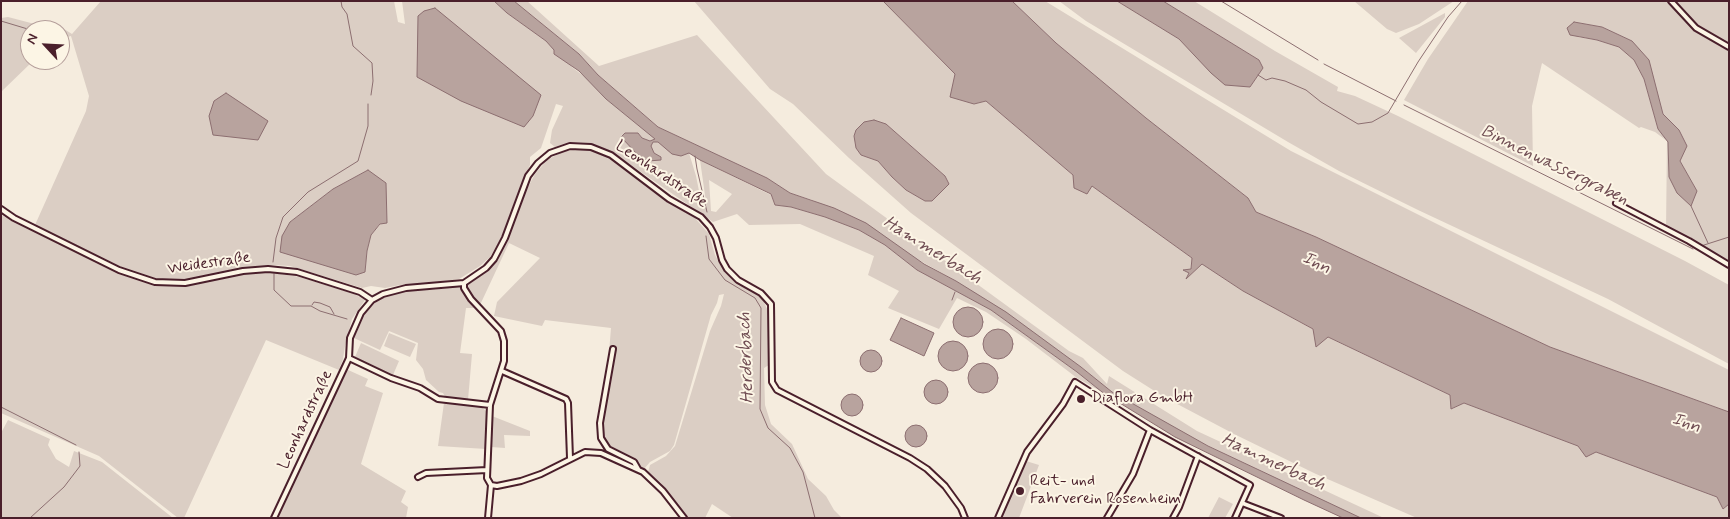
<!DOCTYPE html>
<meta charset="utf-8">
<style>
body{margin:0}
#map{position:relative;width:1730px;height:519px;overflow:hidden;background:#f5ecde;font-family:Mynerve,sans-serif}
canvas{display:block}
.frame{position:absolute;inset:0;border:2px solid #4a1f2b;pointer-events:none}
.north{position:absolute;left:20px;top:20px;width:50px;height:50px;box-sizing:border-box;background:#fcf5e5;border:1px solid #b59f9b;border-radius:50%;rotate:295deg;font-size:14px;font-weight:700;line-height:20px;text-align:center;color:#4a1f2b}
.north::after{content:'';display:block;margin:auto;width:18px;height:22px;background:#4a1f2b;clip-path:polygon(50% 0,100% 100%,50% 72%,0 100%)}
</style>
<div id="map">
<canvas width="1730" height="519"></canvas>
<div class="frame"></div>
<div class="north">N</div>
</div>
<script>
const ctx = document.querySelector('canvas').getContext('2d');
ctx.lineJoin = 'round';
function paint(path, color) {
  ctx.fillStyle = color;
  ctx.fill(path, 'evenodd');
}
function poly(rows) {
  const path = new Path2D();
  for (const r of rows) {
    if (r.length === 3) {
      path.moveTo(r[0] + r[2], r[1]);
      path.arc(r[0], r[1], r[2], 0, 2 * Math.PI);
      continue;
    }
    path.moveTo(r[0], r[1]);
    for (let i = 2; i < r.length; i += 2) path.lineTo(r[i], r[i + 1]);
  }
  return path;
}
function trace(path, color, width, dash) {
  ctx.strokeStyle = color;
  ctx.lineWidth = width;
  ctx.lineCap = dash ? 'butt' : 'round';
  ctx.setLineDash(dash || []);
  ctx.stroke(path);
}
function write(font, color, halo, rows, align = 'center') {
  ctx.font = font + ' Mynerve,sans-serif';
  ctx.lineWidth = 4;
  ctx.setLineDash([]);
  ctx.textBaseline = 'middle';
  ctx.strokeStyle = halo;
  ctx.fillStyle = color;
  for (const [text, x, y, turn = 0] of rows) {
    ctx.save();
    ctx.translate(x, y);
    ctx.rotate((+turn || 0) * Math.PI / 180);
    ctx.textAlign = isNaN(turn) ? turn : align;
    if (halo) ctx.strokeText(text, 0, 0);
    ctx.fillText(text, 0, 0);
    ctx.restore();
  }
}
const green = poly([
 [101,1,394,1,398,22,405,24,402,1,494,1,507,13,546,41,573,68,589,80,606,99,656,139,650,141,642,138,638,133,625,133,621,136,661,157,654,153,650,145,653,142,658,142,689,153,696,176,701,201,706,202,700,160,771,195,775,205,791,207,825,217,859,230,885,245,917,270,991,310,1077,372,1102,392,1077,378,1026,339,986,312,957,298,939,329,888,308,899,291,868,275,874,256,800,224,749,225,737,214,713,222,615,154,592,143,569,142,555,147,550,143,552,130,563,106,556,104,541,148,530,157,530,165,515,200,502,238,490,257,480,266,459,279,426,284,400,285,385,288,371,286,362,288,290,266,274,265,181,281,166,281,149,278,135,274,35,225,86,111,89,96,71,36,60,39,60,30,30,30,30,60,34,60,1,92,1,18,8,17,50,28,64,29,72,34],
 [368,170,381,224,371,235,367,251,365,272,290,222,333,189],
 [709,180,732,194,716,212,711,211],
 [514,1,527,1,599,66,697,35,826,174,1069,351,1083,358,1107,384,1109,376,1197,431,1384,518,1361,518,1276,479,1180,432,1112,392,1081,367,956,281,812,200,790,193,767,178,658,127,598,75,579,54],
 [694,1,883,1,955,74,974,104,986,101,1073,175,1092,186,1192,258,1191,269,1184,270,1189,273,1187,278,1202,264,1243,291,1327,337,1450,395,1452,409,1464,403,1718,497,1723,509,1729,504,1729,518,1417,518,1316,474,1234,434,1164,397,1123,371,911,213,849,158,793,104,770,89],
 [886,124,945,176,949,184,925,201,906,190,892,177,878,161,861,155],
 [1012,1,1045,1,1291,151,1729,370,1729,412,1550,347,1316,237,1256,212,1248,198,1146,118,1056,43],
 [1059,1,1117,1,1179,39,1196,55,1250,87,1263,68,1259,60,1163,1,1194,1,1275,51,1338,87,1337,91,1355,96,1398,116,1685,261,1729,285,1729,364,1608,299,1418,210,1339,171,1288,142,1086,21],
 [1354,1,1454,1,1419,24,1396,33,1387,29],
 [1468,1,1729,1,1729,265,1666,230,1667,141,1655,132,1641,127,1639,128,1542,63,1532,106,1533,166,1404,100,1428,59],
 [1574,22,1602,27,1632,41,1655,88,1663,114,1679,130,1680,161,1697,191,1669,177,1668,141,1658,129,1644,79,1634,60,1619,47,1597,40,1578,37],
 [1445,13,1445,17,1416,53,1399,38],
 [582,149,600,152,616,162,652,191,695,218,709,234,715,255,724,271,739,284,762,298,768,311,769,365,764,368,765,405,771,424,792,444,808,479,826,496,834,510,842,518,733,518,712,504,705,518,687,518,661,483,648,472,650,465,666,456,675,446,710,331,721,306,724,294,719,295,717,303,711,315,674,445,670,451,650,462,644,469,608,448,602,440,611,328,545,320,542,326,494,316,497,302,540,258,509,243,480,305,471,294,467,284,492,266,500,255,528,187,535,174,547,160,564,151],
 [1,215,127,275,160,285,187,284,260,270,274,270,274,273,300,277,354,294,365,300,352,319,345,346,343,359,339,370,266,340,184,518,178,518,99,456,1,413],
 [454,287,459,287,464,291,476,308,466,308,460,353,472,354,468,400,446,398,443,393,439,392,426,380,423,369,416,360,418,343,389,331,380,350,354,338,366,312,376,302,384,297,411,290,432,290],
 [389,333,416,344,410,357,384,346],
 [361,343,399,361,393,375,355,357],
 [346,369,368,379,365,386,383,393,361,464,406,491,401,502,408,507,406,518,277,518],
 [444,403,468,404,481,406,486,411,486,449,438,446],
 [492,416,530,431,530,436,504,435,505,448,491,447],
 [8,420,50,439,48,445,56,459,69,467,74,451,102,462,173,518,1,518,1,433],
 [1026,461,1039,465,1019,518,1001,518],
 [1219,497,1233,504,1225,518,1208,518]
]);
const water = poly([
 [494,1,514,1,579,54,598,75,658,127,767,178,790,193,834,208,866,223,924,264,956,281,1006,312,1081,367,1112,392,1208,446,1361,518,1343,518,1304,500,1175,437,1102,392,1077,372,991,310,917,270,885,245,859,230,825,217,791,207,775,205,771,194,700,160,689,153,681,156,672,154,658,142,653,142,651,146,654,153,661,157,661,160,648,161,637,154,621,137,625,133,638,133,642,138,650,141,655,139,606,99,579,71,554,54,554,50,546,41,507,13,494,1],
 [883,1,1012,1,1056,43,1146,118,1248,198,1256,212,1316,237,1550,347,1729,412,1729,504,1723,509,1717,497,1596,452,1586,457,1578,446,1464,403,1451,409,1450,395,1328,337,1316,347,1313,329,1243,291,1202,264,1186,279,1189,273,1183,270,1191,269,1192,258,1092,186,1087,194,1074,188,1073,175,986,101,974,104,950,97,955,74,883,1],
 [1117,1,1163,1,1259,60,1263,68,1250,87,1225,85,1211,73,1179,39,1117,1],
 [435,8,541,95,533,116,524,127,461,101,417,77,418,16,424,11,435,8],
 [1574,22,1602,27,1632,41,1649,60,1663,114,1679,130,1687,146,1680,161,1697,191,1691,206,1677,193,1669,177,1668,142,1658,129,1644,79,1634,60,1619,47,1597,40,1570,35,1567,28,1574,22],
 [226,93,268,121,258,140,213,135,209,116,214,101,226,93],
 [874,120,886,124,945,176,949,184,932,201,925,201,906,190,892,177,878,161,861,155,856,148,854,136,856,130,864,122,874,120],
 [368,170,386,183,387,223,380,224,371,235,367,251,365,272,356,275,280,252,282,236,290,222,333,189,368,170],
 [968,322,15],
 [901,318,934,333,924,356,890,340,901,318],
 [998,344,15],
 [953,356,15],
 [871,361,11],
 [983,378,15],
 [936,392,12],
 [852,405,11],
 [916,436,11]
]);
const stream = poly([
 [341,1,342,7,347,14,353,46,372,63,373,81,371,95],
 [1221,1,1318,60],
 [1,21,31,30],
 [1324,64,1396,101],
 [1258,75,1266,80,1272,78,1285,81,1306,90,1321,102,1358,124,1372,122,1388,113,1418,62,1448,17,1462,1],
 [1404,105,1693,249],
 [695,156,697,169,707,212],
 [1691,206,1708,243],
 [706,236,709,259,725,280,755,298,761,308,760,409,768,428,790,448,803,472,815,518],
 [1701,246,1729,237],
 [273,262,276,238,283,217,308,192,358,161,368,126,368,104],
 [274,274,274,290,291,306,311,306,320,311,347,319],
 [952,300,955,292],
 [312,305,314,302,320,303,330,307,334,314],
 [1,407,76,445],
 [30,518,64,487,80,466,79,452]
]);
const minor = poly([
 [1671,1,1696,28,1729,47],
 [1616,203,1689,241,1729,265],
 [1,209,14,218,119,270,155,282,185,283,243,271,268,269,297,272,360,292,372,300],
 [464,283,464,288,471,299,501,331,504,341,504,361,490,405,487,478,491,485],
 [613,349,600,423,601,438,608,449,634,462,638,469],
 [349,358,391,378,420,388,438,399,490,405],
 [502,371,566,399,568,403,570,458],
 [418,477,426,473,487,470],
 [491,485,497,486,521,481,541,474,585,452,601,453,643,472,663,491,684,518],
 [1242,503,1281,518],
 [274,518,349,358,350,338,361,313,372,300,383,294,406,288,464,283,486,268,494,259,505,238,528,176,538,163,550,153,570,146,591,147,611,155,669,199,701,217,710,227,716,238,722,260,727,269,738,280,761,293,771,304,772,382,777,390,910,458,927,469,945,486,961,508,965,518],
 [488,518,491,485],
 [998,518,1027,452,1063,404,1075,382,1150,430,1250,485,1235,518],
 [1107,518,1133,474,1150,430],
 [1173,518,1179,507,1198,456]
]);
const markers = [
 [1081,399,5,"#4a1f2b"],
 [1020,491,5,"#4a1f2b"]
];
const streetNames = [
 ["Leonhardstraße",661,175,34],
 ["Weidestraße",209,264,-8],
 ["Leonhardstraße",306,420,-65]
];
const poiNames = [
 ["Diaflora GmbH",1091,399],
 ["Reit- und",1030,482],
 ["Fahrverein Rosenheim",1030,500]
];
const waterNames = [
 ["Binnenwassergraben",1554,166,26],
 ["Hammerbach",932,251,32],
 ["Inn",1316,264,26],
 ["Herderbach",747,358,-92],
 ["Inn",1686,424,20],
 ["Hammerbach",1273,463,25]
];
paint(green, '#dbcec4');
paint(water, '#b8a39e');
trace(water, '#8c6e70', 1);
trace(stream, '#8c6e70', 1);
trace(minor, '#4a1f2b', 8);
trace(minor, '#fcf5e5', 4);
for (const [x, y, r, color] of markers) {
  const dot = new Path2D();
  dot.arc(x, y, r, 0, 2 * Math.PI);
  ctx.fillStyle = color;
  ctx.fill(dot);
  trace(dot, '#fcf5e5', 2);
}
write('16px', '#4a1f2b', '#fcf5e5', streetNames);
write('16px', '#4a1f2b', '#fcf5e5', poiNames, 'left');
write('italic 18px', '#704d53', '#fcf5e5', waterNames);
</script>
